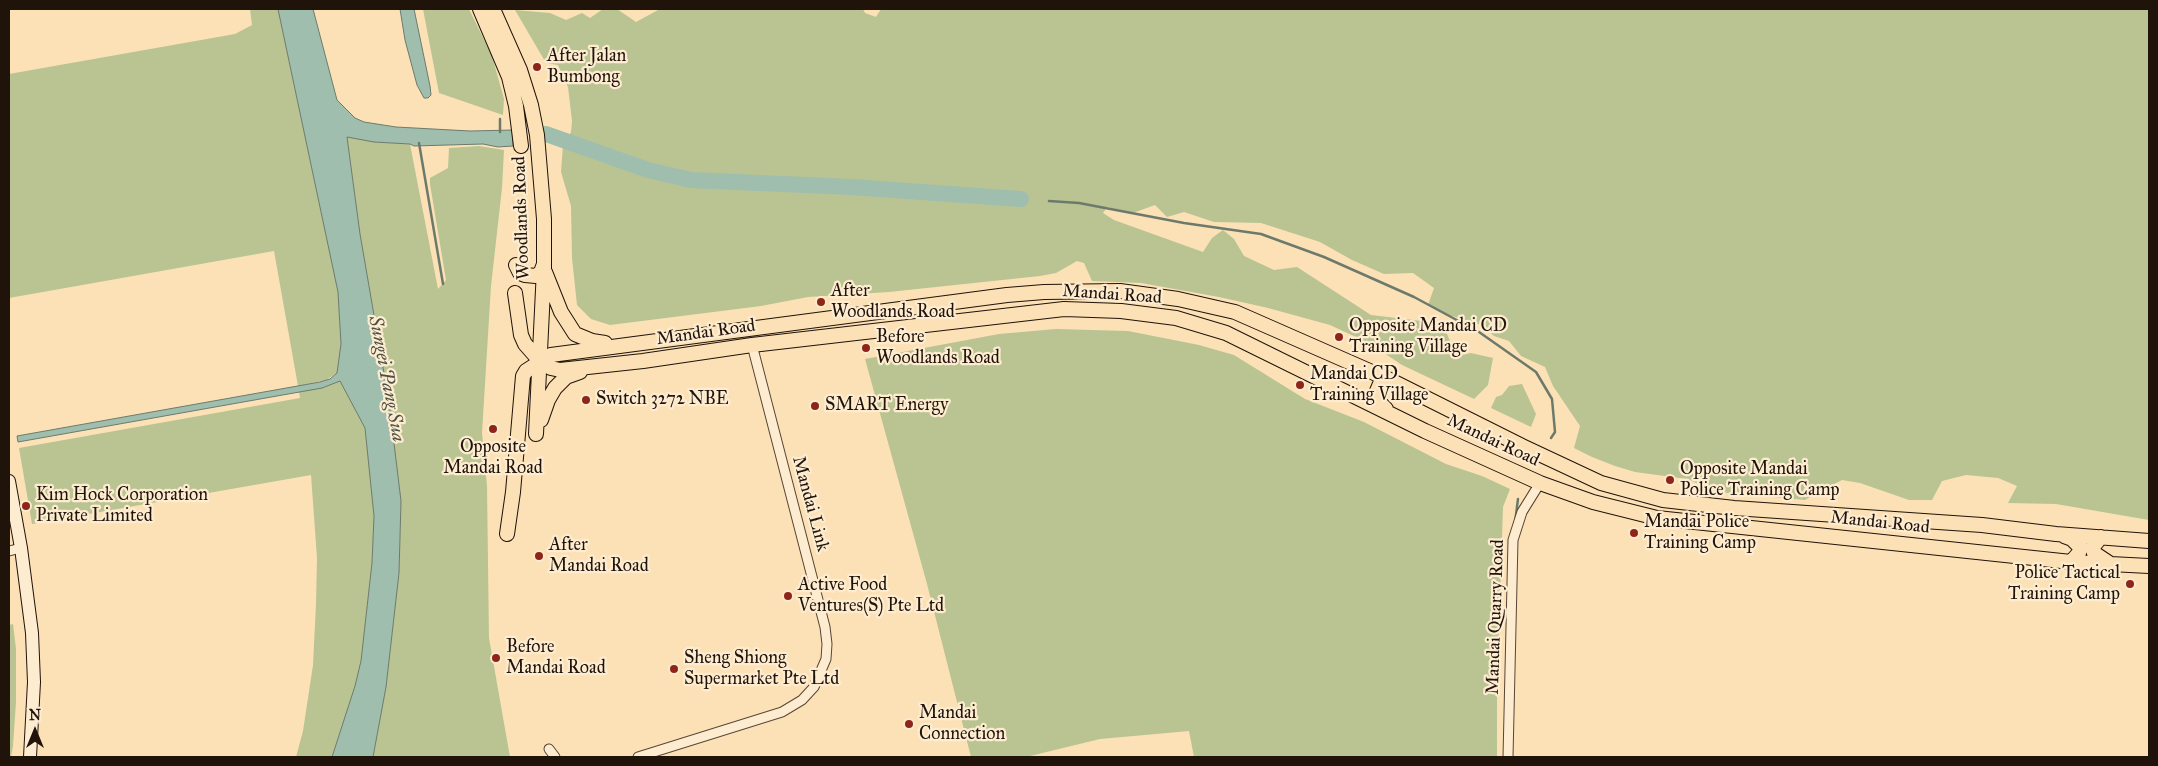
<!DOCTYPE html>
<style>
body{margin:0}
#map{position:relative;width:2158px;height:766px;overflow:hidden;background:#fce1b6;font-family:"IM FELL Great Primer",serif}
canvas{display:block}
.frame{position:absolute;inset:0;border:10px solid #20130a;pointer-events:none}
.north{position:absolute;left:10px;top:706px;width:50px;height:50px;-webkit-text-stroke:4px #fdecd0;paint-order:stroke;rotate:0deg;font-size:14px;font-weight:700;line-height:20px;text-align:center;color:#20130a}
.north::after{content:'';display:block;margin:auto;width:18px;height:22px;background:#20130a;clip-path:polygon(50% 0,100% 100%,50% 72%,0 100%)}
</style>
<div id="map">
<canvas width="2158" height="766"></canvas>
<div class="frame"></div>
<div class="north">N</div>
</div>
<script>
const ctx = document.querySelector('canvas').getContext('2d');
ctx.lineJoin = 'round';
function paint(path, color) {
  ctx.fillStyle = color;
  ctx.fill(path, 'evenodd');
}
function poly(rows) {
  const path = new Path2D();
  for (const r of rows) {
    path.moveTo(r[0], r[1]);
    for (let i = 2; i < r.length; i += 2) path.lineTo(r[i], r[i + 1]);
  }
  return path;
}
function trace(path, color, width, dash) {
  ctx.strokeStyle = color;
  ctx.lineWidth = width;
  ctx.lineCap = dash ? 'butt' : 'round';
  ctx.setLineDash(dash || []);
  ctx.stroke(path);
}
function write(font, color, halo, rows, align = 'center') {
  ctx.font = font + ' "IM FELL Great Primer",serif';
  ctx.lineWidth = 4.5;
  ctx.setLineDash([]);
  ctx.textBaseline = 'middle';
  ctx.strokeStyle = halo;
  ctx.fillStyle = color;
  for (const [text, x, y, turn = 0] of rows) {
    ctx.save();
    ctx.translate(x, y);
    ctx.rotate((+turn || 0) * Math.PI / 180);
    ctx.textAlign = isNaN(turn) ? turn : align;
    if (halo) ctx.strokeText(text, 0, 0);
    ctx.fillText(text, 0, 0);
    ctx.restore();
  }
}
const green = poly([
 [250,9,278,9,338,292,341,344,337,373,326,380,298,386,274,251,9,298,9,74,235,34,252,25],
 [423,9,469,9,492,56,504,99,503,115,439,93],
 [603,9,617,9,636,22,660,9,863,9,865,13,876,17,881,9,2149,9,2149,520,2056,504,2008,503,2017,486,1998,478,1966,475,1942,481,1932,500,1909,500,1860,483,1842,480,1805,500,1717,492,1687,479,1635,472,1615,466,1592,457,1574,448,1580,426,1553,386,1545,367,1521,356,1509,341,1494,336,1481,325,1449,315,1428,305,1434,288,1413,273,1384,274,1352,260,1320,242,1261,223,1214,222,1184,212,1167,217,1155,205,1133,213,1107,207,1103,213,1114,220,1203,252,1212,238,1223,230,1234,239,1244,256,1274,270,1297,267,1371,315,1430,322,1447,334,1456,356,1471,353,1493,358,1488,385,1474,399,1402,365,1369,343,1330,325,1268,308,1219,297,1141,283,1092,281,1084,263,1077,261,1056,273,1040,276,889,292,808,297,761,306,610,325,591,319,577,305,572,258,571,206,561,172,563,145,571,132,572,121,568,87,558,65,546,63,515,10,550,13,566,20,582,13,590,18],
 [347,136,374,142,410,144,438,289,446,280,430,184,430,178,448,168,449,148,479,146,504,150,502,188,491,286,482,433,487,486,489,638,510,757,373,757,386,687,399,573,401,501,389,402,360,234],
 [1056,329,1128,331,1199,345,1234,355,1305,399,1364,422,1446,464,1482,476,1510,489,1503,507,1497,691,1497,757,1194,757,1189,731,1100,739,1026,757,971,757,927,584,865,359,999,334],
 [340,380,365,428,374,516,372,563,361,661,355,686,332,757,296,757,303,731,313,665,316,604,317,558,311,475,32,524,19,448,300,398,299,392,327,386],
 [1522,384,1536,414,1531,427,1491,408,1496,397,1502,395,1509,386],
 [13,624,16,649,16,702,13,746,11,757,9,757,9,625]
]);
const water = poly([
 [278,9,313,9,337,100,355,118,364,122,396,127,470,131,513,130,513,146,498,147,483,144,414,146,410,144,374,142,347,137,360,234,389,402,401,501,399,573,386,687,373,757,332,757,355,686,361,661,372,563,374,516,365,428,340,381,322,388,18,442,17,436,320,382,330,379,337,373,341,344,338,292,278,9],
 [400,9,414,9,430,86,431,95,428,98,424,98,417,85,405,40,400,9]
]);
const stream = poly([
 [500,132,500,119],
 [419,143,443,284],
 [1049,201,1079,203,1184,223,1261,234,1324,257,1414,297,1479,332,1536,372,1552,399,1555,432,1551,438],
 [1515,523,1518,499]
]);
const river = poly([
 [546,134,648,170,691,180,851,187,1021,199]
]);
const street = poly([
 [9,551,21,548],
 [549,749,555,757],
 [638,757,782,712,802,700,814,687,826,659,827,644,825,627,752,345],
 [1508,757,1513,540,1522,512,1540,483]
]);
const secondary = poly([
 [9,481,21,548,32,633,34,682,30,757]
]);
const primary = poly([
 [480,9,509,77,516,106,521,146],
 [493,9,520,70,531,105,537,135,544,219,544,269,536,434],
 [516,265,520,273,525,275,536,276,541,272,544,264],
 [545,272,561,312,575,334,592,341,605,343],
 [515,293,521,335,525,344,540,361,551,368,560,370,643,361,752,345,1064,309,1121,311,1176,318,1226,333,1425,431,1540,483,1593,502,1657,518,2071,562,2149,566],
 [1386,409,1376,399,1377,391,1380,384,1390,380],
 [541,420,548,400,555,388,566,377,580,372],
 [507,534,513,492,523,376,526,371,551,355,1007,295,1044,292,1120,291,1178,299,1235,312,1390,380,1522,446,1601,483,1663,500,1734,508,1982,525,2056,534,2149,541],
 [2064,536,2072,539,2080,547,2079,553,2071,562],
 [2101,537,2092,548,2094,553,2109,563]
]);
const markers = [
 [537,67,5,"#8f2418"],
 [821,302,5,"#8f2418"],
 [1339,337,5,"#8f2418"],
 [866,348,5,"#8f2418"],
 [1300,385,5,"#8f2418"],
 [586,400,5,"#8f2418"],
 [815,406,5,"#8f2418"],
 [493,429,5,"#8f2418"],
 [1670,480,5,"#8f2418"],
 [26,506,5,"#8f2418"],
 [1634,533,5,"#8f2418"],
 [539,556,5,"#8f2418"],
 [2130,584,5,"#8f2418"],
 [788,596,5,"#8f2418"],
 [496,658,5,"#8f2418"],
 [674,669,5,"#8f2418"],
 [909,724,5,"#8f2418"]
];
const poiNames = [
 ["After Jalan",547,57],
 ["Bumbong",547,78],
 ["After",831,292],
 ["Woodlands Road",831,313],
 ["Opposite Mandai CD",1349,327],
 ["Training Village",1349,348],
 ["Before",876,338],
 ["Woodlands Road",876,359],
 ["Mandai CD",1310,375],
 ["Training Village",1310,396],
 ["Switch 3272 NBE",596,400],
 ["SMART Energy",825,406],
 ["Opposite",493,448,"center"],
 ["Mandai Road",493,469,"center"],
 ["Opposite Mandai",1680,470],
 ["Police Training Camp",1680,491],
 ["Kim Hock Corporation",36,496],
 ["Private Limited",36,517],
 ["Mandai Police",1644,523],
 ["Training Camp",1644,544],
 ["After",549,546],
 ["Mandai Road",549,567],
 ["Police Tactical",2120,574,"right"],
 ["Training Camp",2120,595,"right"],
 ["Active Food",798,586],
 ["Ventures(S) Pte Ltd",798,607],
 ["Before",506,648],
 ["Mandai Road",506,669],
 ["Sheng Shiong",684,659],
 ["Supermarket Pte Ltd",684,680],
 ["Mandai",919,714],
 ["Connection",919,735]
];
const streetNames = [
 ["Woodlands Road",522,218,-92],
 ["Mandai Road",1112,295,4],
 ["Mandai Road",706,333,-8],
 ["Mandai Road",1493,441,25],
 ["Mandai Link",810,504,75],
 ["Mandai Road",1880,523,6],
 ["Mandai Quarry Road",1496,617,-88]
];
const waterNames = [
 ["Sungei Pang Sua",386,379,79]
];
paint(green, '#b9c492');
paint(water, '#9fbeae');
trace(water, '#6c7a6c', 1);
trace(stream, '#6c7a6c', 2.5);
trace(river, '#9fbeae', 16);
trace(street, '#574635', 11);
trace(secondary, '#20130a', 14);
trace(primary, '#20130a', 16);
trace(street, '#fdecd0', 9);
trace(secondary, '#fdecd0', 12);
trace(primary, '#fce1b6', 14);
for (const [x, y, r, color] of markers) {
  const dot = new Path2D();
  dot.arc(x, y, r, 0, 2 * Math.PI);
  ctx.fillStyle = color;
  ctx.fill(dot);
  trace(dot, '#fdecd0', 2);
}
write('18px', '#20130a', '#fdecd0', poiNames, 'left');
write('18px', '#20130a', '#fdecd0', streetNames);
write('italic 19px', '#4c4f43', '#fdecd0', waterNames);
</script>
